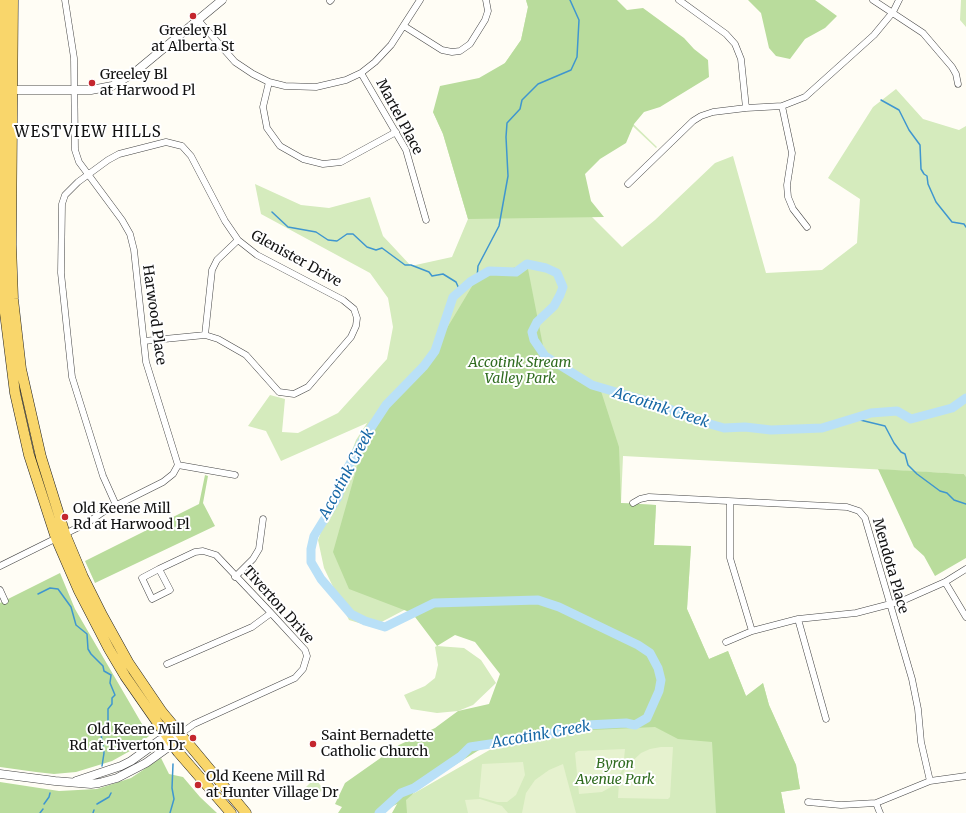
<!DOCTYPE html>
<style>
body{margin:0}
canvas{display:block;background:#fffdf5}
</style>
<canvas width="966" height="813"></canvas>
<script>
const ctx = document.querySelector('canvas').getContext('2d');
ctx.lineJoin = 'round';
function paint(path, color) {
  ctx.fillStyle = color;
  ctx.fill(path, 'evenodd');
}
function poly(rows) {
  const path = new Path2D();
  for (const r of rows) {
    path.moveTo(r[0], r[1]);
    for (let i = 2; i < r.length; i += 2) path.lineTo(r[i], r[i + 1]);
  }
  return path;
}
function trace(path, color, width, dash) {
  ctx.strokeStyle = color;
  ctx.lineWidth = width;
  ctx.lineCap = dash ? 'butt' : 'round';
  ctx.setLineDash(dash || []);
  ctx.stroke(path);
}
function write(font, color, halo, rows, align = 'center') {
  ctx.font = font + ' Merriweather,serif';
  ctx.lineWidth = 4;
  ctx.setLineDash([]);
  ctx.textBaseline = 'middle';
  ctx.strokeStyle = halo;
  ctx.fillStyle = color;
  for (const [text, x, y, turn = 0] of rows) {
    ctx.save();
    ctx.translate(x, y);
    ctx.rotate((+turn || 0) * Math.PI / 180);
    ctx.textAlign = isNaN(turn) ? turn : align;
    if (halo) ctx.strokeText(text, 0, 0);
    ctx.fillText(text, 0, 0);
    ctx.restore();
  }
}
const green = poly([
 [526,0,623,114,657,147,656,148,621,115,565,170,587,212,622,247,655,220,715,163,733,156,766,273,822,270,857,243,860,199,828,178,873,107,896,89,923,119,959,130,966,126,966,478,964,474,623,456,621,503,656,505,654,545,691,546,687,609,709,659,728,651,746,696,753,694,763,683,769,705,796,765,800,789,781,792,785,813,405,813,404,799,493,748,508,734,611,712,410,607,372,627,349,620,324,568,318,540,356,440,367,423,281,461,266,431,248,426,270,395,285,399,282,432,298,433,338,413,387,359,393,327,388,298,370,273,261,214,255,184,301,205,329,208,370,197,383,236,411,266,452,257,468,219,443,134,433,112,476,97,505,63,521,40,528,7],
 [961,0,966,0,966,27,960,20],
 [437,646,464,648,481,660,496,683,473,705,458,711,437,713,411,709,404,695,425,686,435,678,438,665,435,647],
 [315,778,323,789,316,796,306,787]
]);
const forest = poly([
 [526,0,617,0,627,10,643,8,684,38,694,49,708,60,709,77,660,107,644,112,634,124,626,143,600,159,585,174,591,201,604,217,468,219,443,134,433,112,440,86,479,78,505,63,521,40,528,7],
 [748,0,815,0,837,16,825,28,805,39,790,59,776,56,769,48,761,13],
 [527,264,545,356,600,388,619,447,621,503,656,505,654,545,691,546,687,609,709,659,728,651,746,696,763,683,769,705,796,765,800,789,781,792,785,813,716,813,712,742,678,739,655,727,508,734,487,745,423,785,406,800,407,813,392,813,397,804,379,813,338,813,342,807,335,804,345,783,399,745,435,728,458,711,489,704,500,674,475,642,455,635,437,646,412,613,349,589,333,552,366,435,438,343,477,278],
 [878,469,964,474,966,477,966,558,935,576,924,556,914,547],
 [205,475,208,476,203,503,215,526,95,583,85,561,199,504],
 [60,573,75,609,149,736,130,751,112,761,76,772,54,774,36,772,0,767,0,603],
 [161,758,169,774,183,777,200,797,217,813,0,813,0,782,59,791,97,789,131,778]
]);
const pitch = poly([
 [661,747,673,747,670,797,668,799,618,798,619,783,626,767,641,753,650,749],
 [625,749,623,769,611,787,602,792,579,794,575,753,578,751],
 [523,762,525,775,516,795,507,802,497,802,479,797,482,764],
 [563,764,576,813,522,813,526,793,535,780,549,770],
 [480,799,502,806,508,813,468,813,465,800]
]);
const stream = poly([
 [881,100,899,110,909,130,920,145,921,169,924,174,927,176,928,184,936,202,952,222,964,224,966,227],
 [272,212,288,227,316,232,328,240,337,241,347,234,353,234,367,247,376,250,382,248,405,265,411,265,429,272,432,276,443,274,456,282,460,291],
 [477,278,478,266,499,226,508,176,506,137,507,123,520,109,522,100,538,84,571,70,577,57,579,20,570,0],
 [852,418,885,426,894,443,901,452,905,454,908,465,917,474,940,491,947,493,954,500,966,504],
 [38,594,50,588,58,589,71,607,76,625,87,634,88,649,91,654,103,666,104,671,111,675,110,683,115,695,112,698,112,704,108,709,108,730,101,734,104,753,102,766],
 [44,804,49,797,50,793],
 [97,804,109,797,111,793],
 [40,813,43,809],
 [93,813,94,810],
 [170,813,174,799,172,788,173,764]
]);
const river = poly([
 [379,813,401,793,414,788,461,756,470,747,537,737,587,725,626,723,635,725,647,718,659,691,661,680,658,668,650,653,638,645,559,607,538,600,434,603,385,627,365,621,351,614,321,579,311,562,311,549,314,536,338,497,346,471,361,443,386,405,424,366,435,351,453,297,470,282,489,271,516,272,527,264,546,268,557,273,563,287,560,295,554,306,537,322,532,332,534,340,545,356,592,385,657,404,696,420,724,428,745,427,771,430,822,428,871,413,897,411,911,419,952,408,966,398]
]);
const minor = poly([
 [679,0,726,34,735,44,741,59,746,108],
 [873,0,923,33,952,67,956,74,958,84],
 [330,1,331,0],
 [198,20,235,62,253,74,269,82,285,86,316,87,346,80,361,73,375,62,391,45,420,0],
 [404,26,442,50,452,52,460,51,470,44,485,20,488,11,486,0],
 [361,73,406,150,426,220],
 [269,82,263,107,267,128,280,146,303,159,323,164,341,162,396,132],
 [782,106,792,153,787,185,788,197,793,209,807,227],
 [628,184,693,121,701,116,713,112,746,108,782,106,805,97,874,35,893,12,899,0],
 [205,335,212,270,217,260,238,240],
 [178,465,235,475],
 [730,502,730,558,752,631],
 [633,503,640,499,649,497,847,507,859,511,865,518,912,679,918,709,921,742,930,781],
 [116,505,103,476,72,377,61,273,62,204,65,195,78,182,108,160,119,154,166,142,182,146,191,156,225,221,238,240,257,255,343,300,354,309,357,318,356,326,351,337,308,387,294,394,279,392,246,355,218,339,205,335,144,341],
 [0,566,87,523,103,512,163,482,173,474,178,465,146,362,134,250,130,234,122,220,79,162,75,150,74,58,65,0],
 [159,569,170,590,152,599,142,578,159,569,195,552,203,551,216,555,271,613,305,650,307,656,303,669,295,678,194,724,180,734],
 [235,577,253,559,259,549,263,519],
 [945,582,966,617],
 [0,590,5,601],
 [798,619,826,719],
 [726,642,752,631,798,619,856,613,902,601,945,582,966,569],
 [167,664,252,627,271,613],
 [808,802,841,805,876,803,930,781,966,776],
 [876,803,880,813]
]);
const tertiary = poly([
 [8,93,13,90,91,90,112,86,134,73,222,0],
 [0,774,55,781,91,784,99,783,117,778,146,763,167,748,170,740],
 [76,781,121,766,131,761,160,740,170,740,174,738]
]);
const primary = poly([
 [3,0,3,297,15,393,29,455,56,538,79,591,109,649,125,676,178,752,231,813],
 [13,0,11,245,13,299,21,369,41,457,65,534,83,577,102,615,128,662,162,712,246,813]
]);
const markers = [
 [193,16,4,"#c4262e"],
 [92,83,4,"#c4262e"],
 [65,517,4,"#c4262e"],
 [193,738,4,"#c4262e"],
 [313,744,4,"#c4262e"],
 [198,785,4,"#c4262e"]
];
const poiNames = [
 ["Greeley Bl",193,31,"center"],
 ["at Alberta St",193,47,"center"],
 ["Greeley Bl",100,75],
 ["at Harwood Pl",100,91],
 ["Old Keene Mill",73,509],
 ["Rd at Harwood Pl",73,525],
 ["Old Keene Mill",185,730,"right"],
 ["Rd at Tiverton Dr",185,746,"right"],
 ["Saint Bernadette",321,736],
 ["Catholic Church",321,752],
 ["Old Keene Mill Rd",206,777],
 ["at Hunter Village Dr",206,793]
];
const streetNames = [
 ["Martel Place",399,117,62],
 ["Glenister Drive",296,259,29],
 ["Harwood Place",154,315,82],
 ["Mendota Place",890,566,74],
 ["Tiverton Drive",278,605,48]
];
const parkNames = [
 ["Accotink Stream",520,363],
 ["Valley Park",520,379],
 ["Byron",615,764],
 ["Avenue Park",615,780]
];
const neighbourhoodNames = [
 ["WESTVIEW HILLS",88,133]
];
const waterNames = [
 ["Accotink Creek",661,408,18],
 ["Accotink Creek",347,474,-62],
 ["Accotink Creek",541,735,-10]
];
paint(green, '#d5ebbd');
paint(forest, '#b9dc9c');
paint(pitch, '#e6f2cf');
trace(stream, '#3f96cf', 1.5);
trace(river, '#b9e0f7', 9);
trace(minor, '#444', 7);
trace(tertiary, '#444', 9);
trace(primary, '#222', 11);
trace(minor, '#fff', 6);
trace(tertiary, '#fff', 8);
trace(primary, '#f9d66b', 10);
for (const [x, y, r, color] of markers) {
  const dot = new Path2D();
  dot.arc(x, y, r, 0, 2 * Math.PI);
  ctx.fillStyle = color;
  ctx.fill(dot);
  trace(dot, '#fff', 1.5);
}
write('14px', '#111', '#fff', poiNames, 'left');
write('14px', '#111', '#fff', streetNames);
write('italic 14px', '#2f6b1f', '#fff', parkNames);
ctx.letterSpacing = '1px';
write('15px', '#111', '#fff', neighbourhoodNames);
ctx.letterSpacing = '0px';
write('italic 15px', '#1768a6', '#fff', waterNames);
</script>
